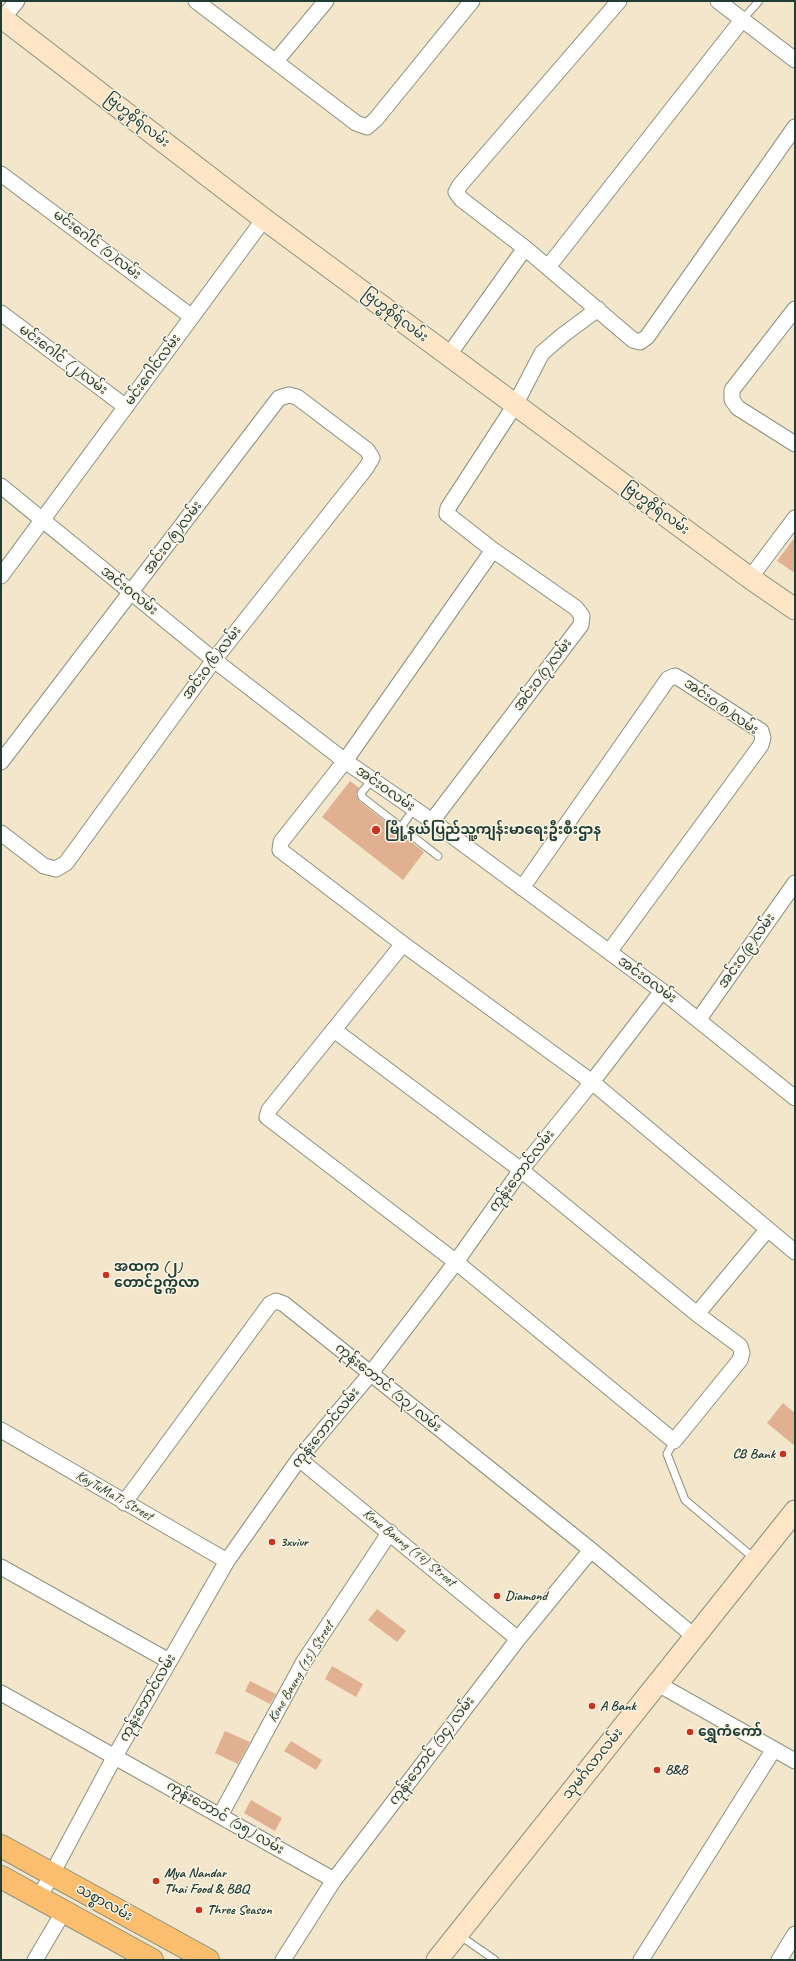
<!DOCTYPE html>
<meta charset="utf-8">
<style>
body{margin:0}
#map{position:relative;width:796px;height:1961px;overflow:hidden;background:#f3e6ca;font-family:Caveat,sans-serif}
canvas{display:block}
.frame{position:absolute;inset:0;border:2px solid #1f3d34;pointer-events:none}
</style>
<div id="map">
<canvas width="796" height="1961"></canvas>
<div class="frame"></div>
</div>
<script>
const ctx = document.querySelector('canvas').getContext('2d');
ctx.lineJoin = 'round';
function paint(path, color) {
  ctx.fillStyle = color;
  ctx.fill(path, 'evenodd');
}
function poly(rows) {
  const path = new Path2D();
  for (const r of rows) {
    path.moveTo(r[0], r[1]);
    for (let i = 2; i < r.length; i += 2) path.lineTo(r[i], r[i + 1]);
  }
  return path;
}
function trace(path, color, width, dash) {
  ctx.strokeStyle = color;
  ctx.lineWidth = width;
  ctx.lineCap = dash ? 'butt' : 'round';
  ctx.setLineDash(dash || []);
  ctx.stroke(path);
}
function write(font, color, halo, rows, align = 'center') {
  ctx.font = font + ' Caveat,"Noto Sans Myanmar",sans-serif';
  ctx.lineWidth = 3;
  ctx.setLineDash([]);
  ctx.textBaseline = 'middle';
  ctx.strokeStyle = halo;
  ctx.fillStyle = color;
  for (const [text, x, y, turn = 0] of rows) {
    ctx.save();
    ctx.translate(x, y);
    ctx.rotate((+turn || 0) * Math.PI / 180);
    ctx.textAlign = isNaN(turn) ? turn : align;
    if (halo) ctx.strokeText(text, 0, 0);
    ctx.fillText(text, 0, 0);
    ctx.restore();
  }
}
const building = poly([
 [795,537,795,573,777,561],
 [350,781,359,788,356,794,359,801,424,852,403,880,322,817],
 [783,1403,795,1413,795,1446,767,1423],
 [377,1609,406,1631,397,1642,368,1620],
 [332,1666,363,1684,356,1697,325,1679],
 [250,1681,276,1694,270,1704,245,1691],
 [225,1731,250,1742,238,1764,215,1753],
 [291,1741,322,1760,316,1770,284,1751],
 [251,1800,282,1818,275,1831,244,1813]
]);
const lane = poly([
 [742,20,759,1],
 [372,780,361,793,362,797,438,856],
 [401,827,414,809],
 [674,1441,667,1454,685,1500,755,1559],
 [459,1935,495,1960]
]);
const street = poly([
 [196,1,356,123,367,127,376,119,472,1],
 [619,1,460,185,456,192,461,199,525,248,633,340,640,342,647,337,795,127],
 [718,1,795,60],
 [3,18,17,1],
 [276,61,326,1],
 [1,174,192,317],
 [548,267,742,20],
 [795,309,732,390,732,400,738,408,795,444],
 [1,313,126,407],
 [448,356,525,248],
 [1,486,214,660,345,761,432,821,662,991,795,1098],
 [493,550,345,761,281,842,280,850,403,944,592,1082,795,1252],
 [1,576,264,219],
 [750,578,795,518],
 [1,762,279,398,289,395,297,397,367,450,372,458,366,468,214,660,66,863,56,869,44,866,1,833],
 [432,821,581,625,582,616,576,608,493,550,447,514,448,508,515,405,542,353,563,335,598,309],
 [522,888,668,679,675,676,682,680,761,731,763,738,761,745,609,952],
 [699,1019,795,883],
 [334,1030,521,1170,697,1314,740,1346,742,1353,740,1360,674,1441,456,1262,267,1117,269,1110,403,944],
 [697,1314,767,1230],
 [1,1430,227,1561],
 [299,1459,518,1639],
 [124,1503,270,1304,276,1301,284,1304,591,1550,695,1637],
 [1,1567,169,1661],
 [658,1684,795,1761],
 [1,1693,334,1880],
 [220,1816,303,1663,390,1532],
 [39,1898,115,1756,227,1561,299,1459,371,1373,456,1262,521,1170,592,1082,662,991],
 [35,1960,64,1911],
 [283,1960,334,1880,518,1639,591,1550],
 [641,1960,774,1749],
 [779,1960,795,1934]
]);
const secondary = poly([
 [1,17,264,219,750,578,795,609],
 [437,1960,795,1511]
]);
const primary = poly([
 [1,1846,208,1960],
 [1,1877,152,1960]
]);
const markers = [
 [376,830,5,"#c8321e"],
 [106,1275,4,"#c8321e"],
 [783,1454,4,"#c8321e"],
 [272,1542,4,"#c8321e"],
 [497,1596,4,"#c8321e"],
 [592,1706,4,"#c8321e"],
 [690,1732,4,"#c8321e"],
 [657,1770,4,"#c8321e"],
 [156,1881,4,"#c8321e"],
 [199,1910,4,"#c8321e"]
];
const streetNames = [
 ["ဗြဟ္မစိုရ်လမ်း",137,121,38],
 ["မင်းဂေါင် (၁)လမ်း",97,245,37],
 ["ဗြဟ္မစိုရ်လမ်း",395,316,37],
 ["မင်းဂေါင် (၂)လမ်း",63,360,37],
 ["မင်းဂေါင်လမ်း",153,370,-54],
 ["ဗြဟ္မစိုရ်လမ်း",656,509,36],
 ["အင်းဝ(၅)လမ်း",173,538,-53],
 ["အင်းဝလမ်း",129,591,39],
 ["အင်းဝ(၆)လမ်း",212,663,-53],
 ["အင်းဝ(၇)လမ်း",543,675,-53],
 ["အင်းဝ(၈)လမ်း",721,707,35],
 ["အင်းဝလမ်း",385,789,35],
 ["အင်းဝ(၉)လမ်း",747,951,-55],
 ["အင်းဝလမ်း",647,980,36],
 ["ကုန်းဘောင်လမ်း",522,1171,-53],
 ["ကုန်းဘောင် (၁၃) လမ်း",388,1388,39],
 ["ကုန်းဘောင်လမ်း",326,1428,-51],
 ["KayTuMaTi Street",114,1496,30],
 ["Kone Baung (14) Street",409,1548,39],
 ["Kone Baung (15) Street",301,1672,-59],
 ["ကုန်းဘောင်လမ်း",148,1698,-60],
 ["ကုန်းဘောင် (၁၄) လမ်း",432,1751,-53],
 ["သုမင်္ဂလာလမ်း",593,1764,-51],
 ["ကုန်းဘောင် (၁၅) လမ်း",225,1818,30],
 ["သစ္စာလမ်း",104,1903,29]
];
const poiNames = [
 ["မြို့နယ်ပြည်သူ့ကျန်းမာရေးဦးစီးဌာန",385,830],
 ["အထက (၂)",114,1267],
 ["တောင်ဥက္ကလာ",114,1283],
 ["CB Bank",775,1454,"right"],
 ["3xvivr",280,1542],
 ["Diamond",505,1596],
 ["A Bank",600,1706],
 ["ရွှေကံကော်",698,1732],
 ["B&B",665,1770],
 ["Mya Nandar",164,1873],
 ["Thai Food & BBQ",164,1889],
 ["Three Season",207,1910]
];
paint(building, '#e1b091');
trace(lane, '#89927f', 9);
trace(street, '#89927f', 17);
trace(secondary, '#89927f', 23);
trace(primary, '#89927f', 24);
trace(lane, '#fff', 7);
trace(street, '#fff', 15);
trace(secondary, '#fde5c5', 21);
trace(primary, '#fbbd6e', 22);
for (const [x, y, r, color] of markers) {
  const dot = new Path2D();
  dot.arc(x, y, r, 0, 2 * Math.PI);
  ctx.fillStyle = color;
  ctx.fill(dot);
  trace(dot, '#fcf5e5', 1.5);
}
write('14px', '#1f3d34', '#fcf5e5', streetNames);
write('bold 14px', '#1f3d34', '#fcf5e5', poiNames, 'left');
</script>
